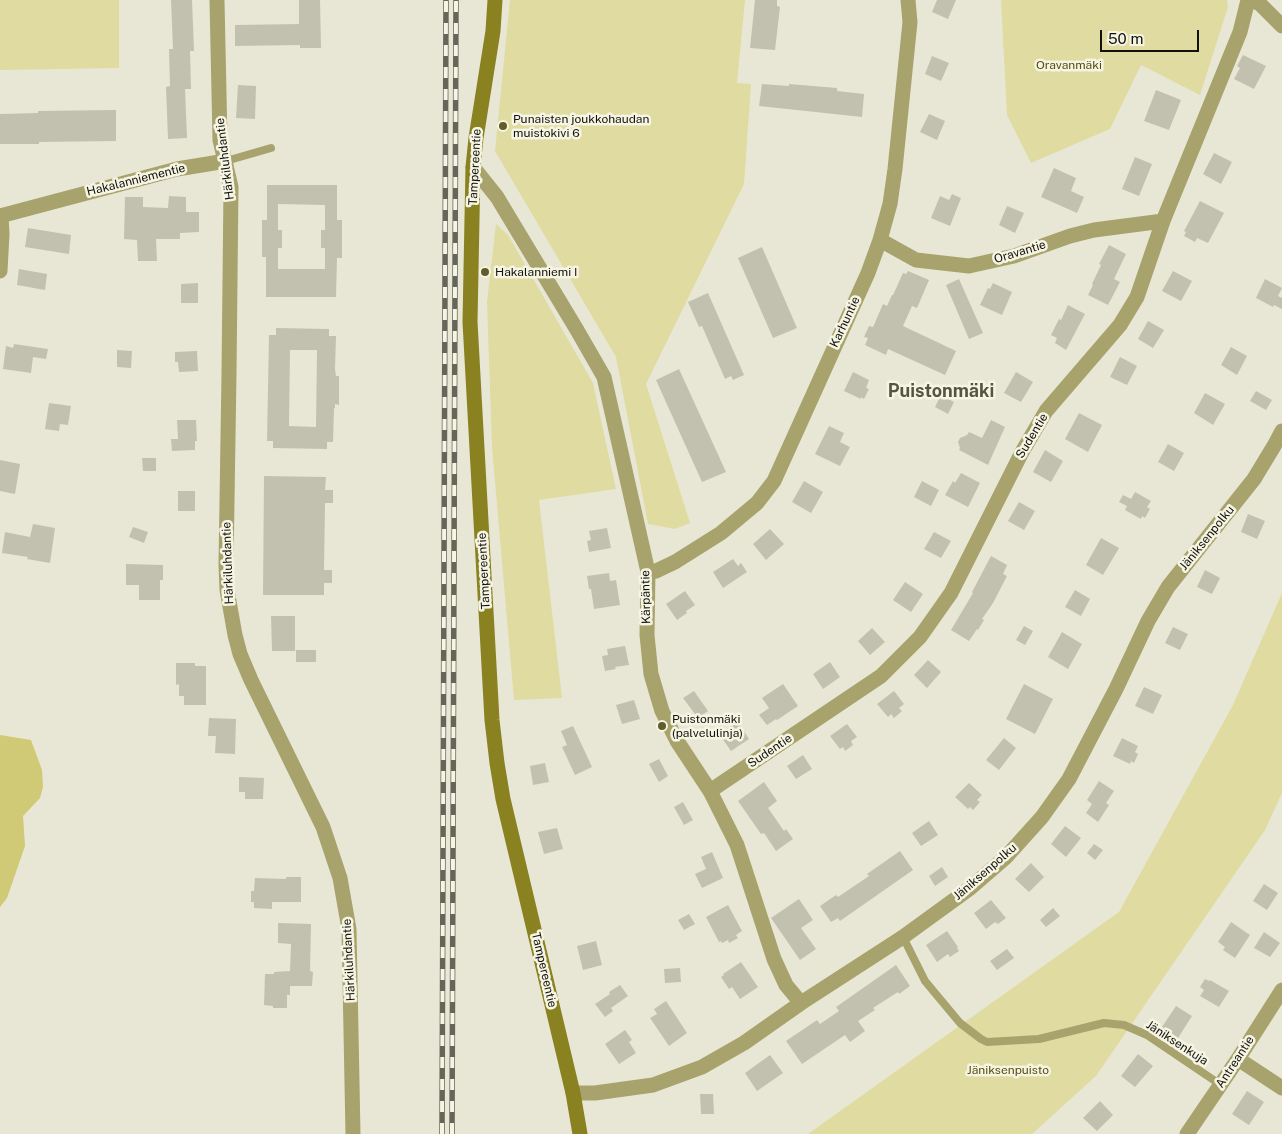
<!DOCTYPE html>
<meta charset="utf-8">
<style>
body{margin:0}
#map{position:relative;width:1282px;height:1134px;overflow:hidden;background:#e8e7d6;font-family:"Public Sans",sans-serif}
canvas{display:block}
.scale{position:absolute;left:1100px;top:30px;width:99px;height:22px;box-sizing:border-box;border:2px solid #12120c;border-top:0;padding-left:6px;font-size:15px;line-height:18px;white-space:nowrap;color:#12120c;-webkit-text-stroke:4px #f6f4e3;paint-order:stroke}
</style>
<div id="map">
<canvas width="1282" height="1134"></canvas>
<div class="scale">50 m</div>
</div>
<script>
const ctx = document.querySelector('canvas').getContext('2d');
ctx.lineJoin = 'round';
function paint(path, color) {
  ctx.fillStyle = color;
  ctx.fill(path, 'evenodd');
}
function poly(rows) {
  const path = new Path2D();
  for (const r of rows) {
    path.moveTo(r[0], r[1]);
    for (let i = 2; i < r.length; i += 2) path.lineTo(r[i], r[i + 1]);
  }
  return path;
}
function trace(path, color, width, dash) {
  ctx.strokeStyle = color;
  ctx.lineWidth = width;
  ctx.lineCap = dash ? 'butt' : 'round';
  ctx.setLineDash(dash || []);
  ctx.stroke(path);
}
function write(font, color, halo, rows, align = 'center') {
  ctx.font = font + ' "Public Sans",sans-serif';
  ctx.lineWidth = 5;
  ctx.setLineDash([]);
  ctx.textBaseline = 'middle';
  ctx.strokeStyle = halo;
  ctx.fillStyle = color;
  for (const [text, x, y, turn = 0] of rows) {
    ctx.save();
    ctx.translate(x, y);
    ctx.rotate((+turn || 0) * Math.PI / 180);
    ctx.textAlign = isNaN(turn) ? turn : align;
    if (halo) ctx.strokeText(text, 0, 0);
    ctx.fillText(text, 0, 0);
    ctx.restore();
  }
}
const green = poly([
 [0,0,119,0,119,68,0,70],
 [510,0,745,0,737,83,751,84,744,184,646,384,690,523,675,529,648,524,616,357,495,151],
 [1001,0,1227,0,1228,7,1200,95,1141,65,1110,129,1031,163,1007,115],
 [496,224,508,235,593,383,616,489,539,500,562,698,514,700,492,447,487,302],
 [1282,593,1282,793,1265,830,1096,1076,1032,1134,808,1134,1119,912,1233,705]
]);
const water = poly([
 [0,735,31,740,42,770,43,787,40,798,23,816,25,846,7,898,0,907]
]);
const building = poly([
 [171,0,192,0,194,51,190,51,191,89,185,89,187,138,168,139,166,87,170,86,169,49,173,49],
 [299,0,320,0,321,48,300,48,300,45,235,46,235,25,299,24],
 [755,0,777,0,777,6,780,7,775,50,750,48],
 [937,0,956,0,948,19,932,12],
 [1243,55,1266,66,1254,89,1234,79,1240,68,1237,66],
 [932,56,949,63,941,81,925,74],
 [762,84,789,86,789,84,837,88,837,91,864,94,862,117,759,106],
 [238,85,256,86,255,119,236,118],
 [1156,90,1181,100,1169,130,1144,121],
 [116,110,116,141,39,142,39,144,0,144,0,114,38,113,38,111],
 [929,114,945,121,937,140,920,132],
 [1214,153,1232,162,1221,184,1203,174],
 [1135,157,1152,164,1139,196,1122,189],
 [1054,168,1076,178,1071,191,1084,197,1077,213,1041,197],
 [267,185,337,185,337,220,342,220,342,258,337,258,336,297,266,297,266,257,262,257,262,220,267,220],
 [278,204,325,205,325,230,321,230,321,248,325,248,325,269,278,269,278,248,282,248,282,230,278,230],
 [952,194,961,198,950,226,931,218,940,196,949,200],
 [169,196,186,197,186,212,199,212,199,232,180,233,180,239,156,239,157,261,138,261,137,240,124,239,125,197,143,197,143,207,168,208],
 [1200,201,1224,213,1208,243,1197,238,1195,242,1184,236,1186,232,1184,231],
 [1007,206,1024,213,1015,233,999,225],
 [28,228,71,235,69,254,25,247],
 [1109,245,1126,254,1114,279,1120,282,1108,305,1088,295,1093,285,1092,284,1101,265,1099,264],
 [762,247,797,328,773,338,738,258],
 [19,269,47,274,45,290,17,285],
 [908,271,929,280,917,308,912,306,903,326,956,351,945,375,888,349,886,355,865,345,868,338,864,337,869,326,873,327,883,304,887,306,892,295,893,295,903,273,906,274],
 [1173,271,1192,281,1181,301,1162,291],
 [959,279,983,333,969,339,946,285],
 [1265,279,1282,288,1278,296,1282,298,1282,309,1274,305,1273,307,1256,298],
 [198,283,198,303,181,303,181,284],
 [993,283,1012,292,1002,315,980,305,988,288,990,289],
 [708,293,744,375,733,380,731,376,725,379,702,326,699,327,688,302],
 [1068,305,1085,314,1066,350,1055,343,1057,338,1051,335,1059,319,1061,320],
 [1148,321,1164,330,1153,348,1138,339],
 [276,328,329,329,329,336,336,336,335,369,336,376,339,376,339,405,335,404,335,408,334,408,333,442,327,442,327,449,273,448,273,441,267,441,269,335,276,335],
 [290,350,317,350,316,427,289,426],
 [14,344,48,349,46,359,33,357,31,373,3,369,6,346,13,348],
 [1231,347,1247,356,1237,375,1221,365],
 [117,350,132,351,131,368,117,367],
 [197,351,198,371,179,372,178,362,175,362,175,352],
 [1120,357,1137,366,1127,385,1110,377],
 [679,369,726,472,702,482,656,380],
 [853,372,869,380,866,388,869,389,864,399,861,397,861,399,844,391],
 [1016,372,1033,382,1021,402,1004,393],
 [1256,391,1272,400,1266,410,1250,401],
 [1205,393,1225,404,1213,425,1194,413],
 [941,395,954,402,948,414,935,407],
 [49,403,71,406,68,425,60,424,59,431,45,429],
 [1079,413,1102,425,1088,452,1065,439],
 [177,420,196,420,197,441,195,441,195,450,172,451,171,439,178,439],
 [991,420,1005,427,988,465,959,450,960,448,958,442,960,438,967,435,969,432,982,438],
 [829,426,844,433,840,442,850,447,840,466,815,454],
 [1168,444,1184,453,1174,471,1158,462],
 [1045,450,1063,461,1051,482,1033,472],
 [142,458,156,458,156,471,143,471],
 [0,460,20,464,15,494,0,491],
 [961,473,980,483,968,507,945,495,953,481,955,483],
 [264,476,326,477,325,490,333,490,333,503,325,503,324,570,332,570,332,583,324,583,324,595,263,595],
 [804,481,823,492,811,513,792,502],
 [922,481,939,490,931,506,914,497],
 [178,491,195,491,195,511,178,511],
 [1135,492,1151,501,1147,507,1150,509,1145,518,1142,516,1141,519,1125,510,1127,506,1119,502,1123,495,1131,499],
 [1019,502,1035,511,1024,530,1008,521],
 [1248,514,1265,521,1257,539,1241,532],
 [33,524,55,528,50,563,27,559,28,557,2,553,5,532,30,537],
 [133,527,148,532,144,543,129,537],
 [607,528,611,548,589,552,587,541,591,540,589,531],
 [770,529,784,544,766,560,753,544],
 [934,532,951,541,941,558,924,549],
 [1101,538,1119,548,1103,575,1086,565],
 [991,556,1007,565,1003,574,1007,576,993,603,982,619,984,620,978,630,977,629,969,641,951,630,973,593,972,592],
 [733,559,738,566,741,563,747,572,723,588,713,572],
 [126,564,163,565,163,580,160,580,160,600,139,600,139,585,126,585],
 [1205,570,1220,578,1212,594,1197,587],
 [609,573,610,581,616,580,620,605,594,609,591,589,589,589,587,576],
 [905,582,923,594,911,612,893,600],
 [1075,590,1090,599,1081,616,1065,607],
 [685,591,695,605,686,611,687,613,677,620,666,604],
 [271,616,295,616,295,651,272,651],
 [1024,626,1033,631,1025,645,1016,640],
 [1173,627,1188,634,1180,650,1165,643],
 [872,628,885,642,870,655,858,641],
 [1062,632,1082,644,1068,669,1048,657],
 [625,646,629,665,615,667,616,669,605,671,602,656,608,655,607,649],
 [296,650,316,650,316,662,296,662],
 [928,660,941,672,927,688,914,675],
 [830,662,840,677,823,689,813,674],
 [176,663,195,663,195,666,206,666,206,705,184,705,184,696,179,696,179,684,176,685],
 [783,684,798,706,777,720,776,719,767,725,759,715,769,708,762,698],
 [1024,684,1053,699,1035,734,1006,719],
 [1144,687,1162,695,1153,714,1135,706],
 [694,691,708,711,698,718,683,698],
 [894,691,904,704,899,708,902,711,894,718,891,714,888,717,877,704],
 [634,700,640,719,622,724,616,705],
 [209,718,236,719,235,754,215,753,216,736,208,736],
 [738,722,749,739,731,751,719,734],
 [847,724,857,737,851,741,853,745,845,751,843,747,840,749,830,736],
 [573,726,592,767,575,775,562,747,567,745,561,731],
 [1004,738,1016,748,999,770,986,760],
 [1122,738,1138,746,1135,752,1138,754,1134,763,1131,761,1130,764,1113,756],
 [803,755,812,769,796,779,787,766],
 [659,759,668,776,659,782,649,764],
 [545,763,549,782,533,785,530,766],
 [239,777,264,778,263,799,245,799,245,792,239,792],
 [1099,781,1114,791,1106,803,1109,805,1098,822,1086,813,1092,804,1087,800],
 [764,782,777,801,768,808,784,831,786,829,793,839,776,851,764,833,761,834,738,801],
 [969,783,982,795,977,800,980,802,973,810,970,807,968,809,955,797],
 [683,802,693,820,684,825,674,807],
 [929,821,938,835,921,846,912,833],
 [1065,826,1081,838,1066,857,1051,844],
 [557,828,563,849,544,854,538,832],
 [1094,844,1103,850,1095,860,1087,853],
 [900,851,913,870,840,921,838,918,831,922,820,906,836,895,838,897,869,876,867,874],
 [712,852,723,878,702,888,695,874,706,869,701,857],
 [1031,863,1044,877,1029,892,1015,879],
 [942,867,948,877,935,886,929,876],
 [286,877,301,877,301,902,272,902,272,909,254,908,254,902,251,902,251,891,254,891,255,878,286,879],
 [1264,884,1278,893,1267,910,1253,901],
 [799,899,813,920,801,928,816,949,800,960,771,918],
 [991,900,1006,918,998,924,995,922,986,929,974,913],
 [728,905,742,931,736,935,738,938,729,943,728,940,722,943,721,941,719,942,706,917],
 [1053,908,1060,916,1046,927,1040,920],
 [689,914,695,924,684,930,678,920],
 [1231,922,1250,935,1235,958,1223,950,1225,947,1218,942],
 [278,923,311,924,310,971,313,972,312,986,290,986,290,995,287,995,287,1008,273,1008,273,1006,264,1005,265,974,274,974,274,972,290,971,291,944,278,943],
 [947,931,958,947,957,948,959,951,950,957,948,954,937,962,926,945],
 [1264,932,1280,943,1270,957,1254,948],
 [596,941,602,965,583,970,577,946],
 [1007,949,1014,958,997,970,990,961],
 [741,962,758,987,740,999,732,987,729,989,721,977,724,975,723,974],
 [896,965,910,986,899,994,898,992,873,1008,875,1010,858,1021,865,1031,850,1042,845,1035,802,1064,786,1041,817,1020,820,1024,839,1011,836,1007],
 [680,968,681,982,665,983,664,969],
 [1205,979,1209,981,1210,980,1229,991,1219,1007,1200,996,1204,990,1200,987],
 [620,985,628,996,611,1008,613,1011,605,1017,595,1004,610,994,609,992],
 [666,1001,687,1033,669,1046,650,1018,657,1014,654,1009],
 [1176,1006,1192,1016,1178,1038,1162,1027],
 [625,1030,632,1040,629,1042,636,1053,619,1064,605,1044],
 [1138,1054,1153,1066,1135,1087,1121,1076],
 [770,1055,783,1073,757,1091,745,1073],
 [1247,1091,1264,1102,1249,1125,1232,1114],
 [700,1094,713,1094,714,1114,701,1114],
 [1100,1101,1113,1115,1097,1131,1083,1118]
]);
const service = poly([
 [226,161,271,148],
 [903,937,925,981,960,1023,981,1039,987,1042,1039,1039,1104,1023,1124,1025,1147,1035,1221,1085]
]);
const minor = poly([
 [217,0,220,140,231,187,229,374,226,565,227,590,235,635,240,654,251,680,323,827,340,878,349,929,353,1134],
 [1251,0,1260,4,1282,26],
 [473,167,497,197,577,330,604,377,648,572,647,635,651,674,662,711,677,741,710,791,737,845,774,959,786,985,801,1003],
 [0,216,177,169,226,161],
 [880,240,916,260,969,266,1014,256,1070,236,1094,230,1163,221],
 [0,271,2,234,1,216],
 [648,572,656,571,675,562,721,533,757,503,774,481,868,273,880,240,890,204,895,169,910,22,908,0],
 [710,791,881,676,920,637,951,593,1022,452,1046,411,1120,325,1137,297,1163,221,1240,32,1248,0],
 [1238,1059,1282,1088],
 [573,1093,595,1093,653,1085,702,1067,744,1043,801,1003,903,937,969,889,1006,857,1042,817,1069,779,1116,689,1148,621,1168,587,1254,479,1274,446,1282,431],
 [1187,1134,1238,1059,1282,990]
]);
const secondary = poly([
 [495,0,493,31,476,138,473,167,470,322,492,720,497,763,503,799,573,1093,580,1134]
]);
const rail = poly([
 [442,1134,446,0],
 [452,1134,456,0]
]);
const markers = [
 [503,126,5,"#615c29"],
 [485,272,5,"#615c29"],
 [662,726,5,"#615c29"]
];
const parkNames = [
 ["Oravanmäki",1069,65],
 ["Jäniksenpuisto",1008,1070]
];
const poiNames = [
 ["Punaisten joukkohaudan",513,119],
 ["muistokivi 6",513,133],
 ["Hakalanniemi I",495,272],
 ["Puistonmäki",672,719],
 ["(palvelulinja)",672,733]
];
const streetNames = [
 ["Härkiluhdantie",225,159,-97],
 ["Tampereentie",475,167,-87],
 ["Hakalanniementie",136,180,-14],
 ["Oravantie",1020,252,-17],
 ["Karhuntie",845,322,-65],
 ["Sudentie",1032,436,-59],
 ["Jäniksenpolku",1207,538,-51],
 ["Härkiluhdantie",228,563,-92],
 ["Tampereentie",484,571,-93],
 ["Kärpäntie",646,597,-91],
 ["Sudentie",770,751,-34],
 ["Jäniksenpolku",985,872,-41],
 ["Härkiluhdantie",349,960,-93],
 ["Tampereentie",544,970,77],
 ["Jäniksenkuja",1177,1043,33],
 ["Antreantie",1235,1062,-57]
];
const districtNames = [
 ["Puistonmäki",941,391]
];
paint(green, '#e0dba0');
paint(water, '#d0c975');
paint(building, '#c2c1b0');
trace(service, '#a8a36c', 8);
trace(minor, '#a8a36c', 15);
trace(secondary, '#8a8121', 15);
trace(rail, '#65655a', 5.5);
trace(rail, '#f6f4e3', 4, [11]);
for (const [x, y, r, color] of markers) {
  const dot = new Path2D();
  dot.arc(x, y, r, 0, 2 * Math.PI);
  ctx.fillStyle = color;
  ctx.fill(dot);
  trace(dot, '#f6f4e3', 2);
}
write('12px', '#554f0d', '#f6f4e3', parkNames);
write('12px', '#12120c', '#f6f4e3', poiNames, 'left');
write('12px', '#12120c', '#f6f4e3', streetNames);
write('bold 18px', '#555445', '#f6f4e3', districtNames);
</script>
